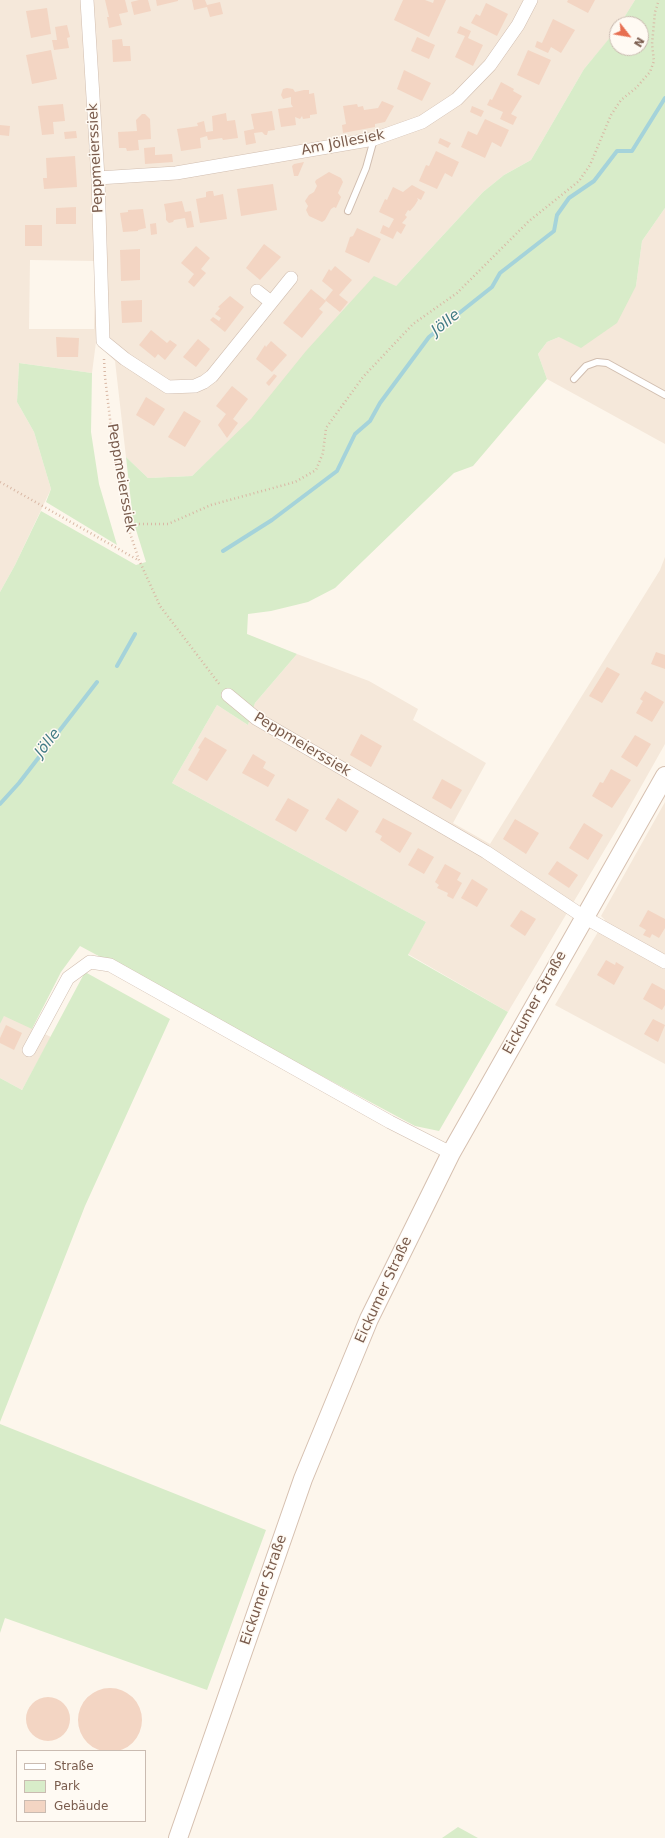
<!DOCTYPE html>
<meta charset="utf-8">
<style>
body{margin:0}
#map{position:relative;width:665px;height:1838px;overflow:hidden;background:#fdf6ec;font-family:"DejaVu Sans",sans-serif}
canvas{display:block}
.legend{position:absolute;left:16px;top:1750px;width:130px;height:72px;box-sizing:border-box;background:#fffaf3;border:1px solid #cabbb1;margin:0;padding:5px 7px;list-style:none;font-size:12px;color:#7a5c4d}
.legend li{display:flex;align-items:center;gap:8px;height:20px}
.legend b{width:20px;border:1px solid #cabbb1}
.north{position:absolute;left:609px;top:16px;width:40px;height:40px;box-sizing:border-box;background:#fffaf3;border:1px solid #cabbb1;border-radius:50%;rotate:121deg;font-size:11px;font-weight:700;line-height:16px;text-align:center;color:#7a5c4d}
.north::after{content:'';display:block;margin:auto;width:14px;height:18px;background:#e76f51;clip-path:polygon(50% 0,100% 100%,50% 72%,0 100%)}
</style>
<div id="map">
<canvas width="665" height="1838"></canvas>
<ul class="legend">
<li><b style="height:5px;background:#fff"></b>Straße</li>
<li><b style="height:11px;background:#d8ecc9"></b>Park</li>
<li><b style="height:11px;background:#f3d5c3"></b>Gebäude</li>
</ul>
<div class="north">N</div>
</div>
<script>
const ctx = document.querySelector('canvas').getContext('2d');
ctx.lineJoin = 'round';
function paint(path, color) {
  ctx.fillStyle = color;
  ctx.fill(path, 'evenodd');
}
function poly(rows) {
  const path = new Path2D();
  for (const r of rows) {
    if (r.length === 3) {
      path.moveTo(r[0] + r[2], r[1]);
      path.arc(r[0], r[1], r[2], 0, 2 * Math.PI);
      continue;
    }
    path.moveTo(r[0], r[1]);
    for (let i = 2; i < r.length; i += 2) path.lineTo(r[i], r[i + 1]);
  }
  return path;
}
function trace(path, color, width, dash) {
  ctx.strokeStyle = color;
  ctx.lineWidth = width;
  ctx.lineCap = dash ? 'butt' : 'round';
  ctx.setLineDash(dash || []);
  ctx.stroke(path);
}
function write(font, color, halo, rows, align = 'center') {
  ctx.font = font + ' "DejaVu Sans",sans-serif';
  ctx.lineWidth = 3;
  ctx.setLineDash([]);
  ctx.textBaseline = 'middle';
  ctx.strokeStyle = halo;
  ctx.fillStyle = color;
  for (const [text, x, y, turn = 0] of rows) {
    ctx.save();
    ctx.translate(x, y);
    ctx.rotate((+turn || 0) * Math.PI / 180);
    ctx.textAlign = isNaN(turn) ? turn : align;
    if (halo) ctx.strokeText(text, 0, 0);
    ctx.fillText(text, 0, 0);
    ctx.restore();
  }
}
const residential = poly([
 [0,0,635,0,620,24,617,24,616,31,584,69,531,160,504,175,483,192,396,286,192,476,148,478,126,457,115,361,96,342,92,373,19,363,17,402,34,432,51,489,15,565,0,592],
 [30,260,95,261,94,329,29,329],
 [665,208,665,444,547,379,538,354,547,342,559,337,636,286,642,241],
 [665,557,665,744,620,824,508,1012,408,954,426,922,172,783,217,705,248,725,255,703,297,654,369,681,418,709,413,720,486,763,453,823,490,844,660,570],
 [665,802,665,1064,555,1005,605,920,601,916],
 [4,1015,51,1037,22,1090,0,1078,0,1024]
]);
const green = poly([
 [635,0,665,0,665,208,642,241,636,286,617,323,581,348,559,337,547,342,538,354,547,379,473,466,454,473,335,588,308,602,271,611,248,614,247,634,297,654,255,703,248,725,217,705,172,783,426,922,408,955,508,1012,439,1131,415,1126,80,946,61,972,32,1029,4,1016,0,1024,0,592,15,565,41,511,136,565,146,562,133,520,126,457,148,478,192,476,251,419,306,351,374,276,396,286,483,192,504,175,531,160,584,69,617,29,617,48,641,48,641,24,620,24],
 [19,363,92,373,91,432,99,484,117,545,46,502,51,489,34,432,17,402],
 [85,972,170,1019,85,1206,0,1422,0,1078,22,1090],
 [0,1424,266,1530,207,1690,5,1618,0,1633],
 [458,1827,478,1838,442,1838]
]);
const stream = poly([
 [223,551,272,520,337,471,355,434,370,421,380,403,429,337,492,287,500,273,554,231,557,215,569,198,594,181,617,151,632,151,665,98],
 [117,666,135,634],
 [0,804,19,783,97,682]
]);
const building = poly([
 [105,0,125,0,128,12,119,14,122,25,109,28,107,17,109,17],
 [139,0,148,0,151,11,134,15,131,2],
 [156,0,178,0,178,1,157,6],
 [192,0,205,0,207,5,220,2,223,14,210,17,207,7,194,10],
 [403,0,425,0,433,3,434,0,446,0,429,37,394,20],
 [568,0,595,0,588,13,567,2],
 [486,3,508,14,497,36,471,23,476,14,480,16],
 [47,8,51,34,31,38,26,11],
 [553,19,575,30,561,53,551,47,548,53,535,47,537,41,542,43],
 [67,25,70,37,67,38,69,48,54,50,52,40,57,40,55,27],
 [460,26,471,31,468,38,483,45,473,66,455,57,465,36,457,33],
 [417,37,435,45,429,59,411,51],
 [122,39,123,46,130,46,131,61,113,62,112,40],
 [51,50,57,79,32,84,26,55],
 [528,50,551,60,539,85,517,75],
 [404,70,431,83,422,101,397,89],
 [501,82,514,89,513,91,522,96,511,114,517,117,513,125,500,119,503,112,487,105,490,99,492,100],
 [287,88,293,89,295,92,304,90,309,90,309,94,314,93,317,114,310,115,310,118,303,119,302,116,300,119,295,117,296,125,281,127,278,109,293,107,291,104,291,97,283,99,281,95,283,89],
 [382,101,394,106,385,122,375,124,375,127,343,133,342,125,346,124,343,106,357,104,358,107,363,106,364,110,378,108],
 [63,104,65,121,53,122,54,134,42,135,38,106],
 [472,106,484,111,481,117,470,112],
 [272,111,275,130,268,131,267,135,265,135,262,132,254,133,256,143,246,145,244,131,254,129,251,114],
 [226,113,227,121,235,120,238,138,223,140,222,138,208,140,207,136,200,138,201,148,181,151,177,129,198,126,197,123,204,121,206,132,213,131,212,116],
 [142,114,145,114,150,119,151,139,138,140,139,150,127,151,126,148,119,148,118,132,137,131,136,120],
 [485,119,509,130,501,147,492,142,485,158,461,147,468,131,477,135],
 [0,125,10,126,9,136,0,135],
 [76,131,77,138,65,139,64,132],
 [440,138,451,143,448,148,438,143],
 [155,147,155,155,172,154,173,162,145,164,144,148],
 [436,151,459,162,452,177,445,173,437,189,419,181,426,165,429,166],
 [75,156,77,187,44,189,43,178,47,178,46,158],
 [304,162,298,176,294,176,292,166,294,164],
 [329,172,341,178,343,182,338,193,341,197,336,208,334,207,331,209,325,220,322,222,309,216,306,210,308,206,305,201,309,195,314,192,317,186,315,182,316,180],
 [273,184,277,210,241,216,237,189],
 [412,185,425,192,421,200,417,198,418,200,415,205,410,211,408,210,405,215,407,217,402,223,406,225,401,234,397,231,393,239,380,233,383,225,389,228,394,219,379,212,385,199,387,200,393,187,403,192],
 [209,191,213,191,214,196,223,194,227,219,200,223,196,199,206,197,206,192],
 [182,201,185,212,191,211,194,227,187,228,185,218,174,220,173,222,169,223,166,220,166,214,164,204],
 [76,207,76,224,56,224,56,208],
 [143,209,146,228,138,230,138,231,123,232,120,213,128,212,128,210],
 [156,223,157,234,151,235,150,224],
 [25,225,42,225,42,246,25,246],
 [357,228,381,239,369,263,345,252,350,237,353,236],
 [264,244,281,257,260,280,246,268],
 [196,246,210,258,201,269,206,273,194,287,188,282,194,274,181,263],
 [140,249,140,280,121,281,120,250],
 [335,266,352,280,339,295,348,302,340,312,325,300,333,290,322,281,329,269,331,271],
 [311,289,326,301,319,309,323,312,302,338,283,323],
 [230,296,244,307,225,332,210,320,213,317,219,321,221,318,215,314,220,308,218,307],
 [142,300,142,322,122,323,121,301],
 [151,330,167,343,170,340,177,345,165,360,158,354,155,358,139,345],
 [56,337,79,338,78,357,57,357],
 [198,339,210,349,196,367,183,357],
 [271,341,287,355,272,372,256,359,265,345,266,347],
 [274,374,277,376,269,386,266,383],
 [232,386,248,399,233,419,238,423,227,438,218,425,226,414,216,406],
 [146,397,165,409,154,426,136,415],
 [184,411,201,421,185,447,168,437],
 [656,652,665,655,665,669,651,664],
 [607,667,620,674,602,703,589,696],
 [645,691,664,702,652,722,636,713,643,701,640,699],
 [361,734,382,746,371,767,350,755],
 [635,735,651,744,637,767,621,757],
 [205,737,227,750,207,781,188,770,200,749,198,748],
 [253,754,266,762,263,768,275,775,268,787,242,773],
 [611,769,631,780,612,808,592,796,600,782,603,783],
 [442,779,462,790,451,809,432,798],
 [288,798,309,810,296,832,275,820],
 [338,798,359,811,346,832,325,819],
 [383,818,412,833,400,853,380,840,382,836,375,832],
 [515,819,539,833,526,854,503,839],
 [584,823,603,835,588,860,569,848],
 [418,848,434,857,424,874,408,865],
 [557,861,578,875,569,888,548,874],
 [445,864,461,873,457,880,462,883,453,899,447,896,448,893,437,888,439,885,435,882],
 [472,879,488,889,477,907,461,898],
 [521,910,536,919,525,936,510,926],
 [648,910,665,919,665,928,659,938,652,934,650,938,643,935,646,930,639,926],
 [606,960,615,965,616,962,624,967,614,985,597,975],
 [652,983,665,990,665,1005,662,1010,643,999],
 [653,1019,665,1025,658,1042,644,1034],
 [6,1025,22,1033,14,1050,0,1043,0,1038],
 [110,1720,32],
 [48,1719,22]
]);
const path = poly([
 [104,359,105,377,115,461,127,524,139,560,160,606,220,685],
 [0,482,138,560],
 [127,524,168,524,211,505,295,482,316,470,323,453,326,428,363,377,413,324,457,293,529,221,579,181,590,165,611,115,621,100,636,88,650,72,654,61,652,44,655,12,659,0]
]);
const service = poly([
 [348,211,366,168,374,139],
 [574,379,586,366,597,362,607,363,665,395]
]);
const minor = poly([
 [87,0,98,178,103,341,125,359,168,387,195,386,204,382,212,376,291,278],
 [98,178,176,173,374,139,422,122,457,99,490,65,518,25,531,0],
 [257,291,271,302],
 [228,695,257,719,486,852,584,917,665,962],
 [29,1050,68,978,90,962,110,965,390,1122,451,1153]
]);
const secondary = poly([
 [178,1838,303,1479,369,1319,451,1153,665,776]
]);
const streetNames = [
 ["Am Jöllesiek",343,143,-11],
 ["Peppmeierssiek",96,158,-93],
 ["Peppmeierssiek",121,478,80],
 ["Peppmeierssiek",302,745,31],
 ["Eickumer Straße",535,1003,-61],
 ["Eickumer Straße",384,1290,-65],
 ["Eickumer Straße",264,1590,-71]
];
const waterNames = [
 ["Jölle",446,323,-39],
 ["Jölle",48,743,-52]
];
paint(residential, '#f5e8da');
paint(green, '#d8ecc9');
trace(stream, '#a5d3da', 4);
paint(building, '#f3d5c3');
trace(service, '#d1beb0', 8);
trace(minor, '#d1beb0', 14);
trace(secondary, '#d6c0b0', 20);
trace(path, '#d9b8a5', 2.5, [1, 3]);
trace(service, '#fff', 6);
trace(minor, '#fff', 13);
trace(secondary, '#fff', 18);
write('14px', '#7a5c4d', '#fffaf3', streetNames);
write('italic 15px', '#437c86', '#fffaf3', waterNames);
</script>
